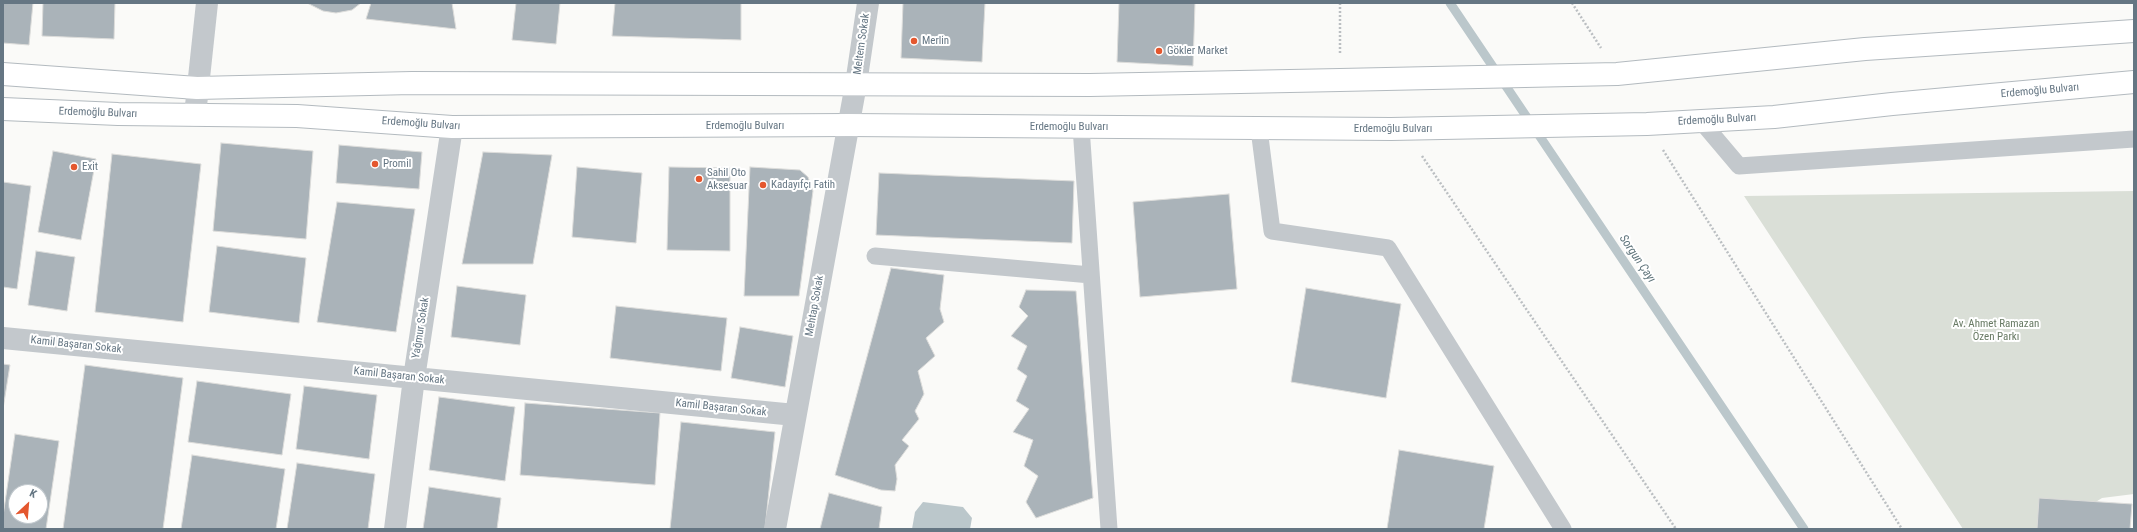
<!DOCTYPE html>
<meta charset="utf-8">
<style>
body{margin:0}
#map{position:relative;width:2137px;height:532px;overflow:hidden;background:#fafaf8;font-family:"Roboto Condensed",sans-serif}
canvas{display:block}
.frame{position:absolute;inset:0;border:4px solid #657683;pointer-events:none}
.north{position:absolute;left:8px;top:484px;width:40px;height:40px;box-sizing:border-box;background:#fff;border:1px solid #c1c8cd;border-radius:50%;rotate:26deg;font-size:11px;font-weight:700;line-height:16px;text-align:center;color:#657683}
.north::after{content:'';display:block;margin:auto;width:14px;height:18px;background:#e4572e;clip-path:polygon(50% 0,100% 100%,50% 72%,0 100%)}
</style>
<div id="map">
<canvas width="2137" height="532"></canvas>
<div class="frame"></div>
<div class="north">K</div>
</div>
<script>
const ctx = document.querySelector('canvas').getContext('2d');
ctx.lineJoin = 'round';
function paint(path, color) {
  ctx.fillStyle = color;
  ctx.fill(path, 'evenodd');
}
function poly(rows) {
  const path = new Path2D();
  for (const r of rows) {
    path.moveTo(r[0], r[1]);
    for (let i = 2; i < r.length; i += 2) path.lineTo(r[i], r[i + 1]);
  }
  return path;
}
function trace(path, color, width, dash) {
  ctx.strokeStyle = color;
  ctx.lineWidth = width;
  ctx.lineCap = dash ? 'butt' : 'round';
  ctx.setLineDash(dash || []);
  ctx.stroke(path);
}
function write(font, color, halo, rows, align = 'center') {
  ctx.font = font + ' "Roboto Condensed",sans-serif';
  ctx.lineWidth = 4;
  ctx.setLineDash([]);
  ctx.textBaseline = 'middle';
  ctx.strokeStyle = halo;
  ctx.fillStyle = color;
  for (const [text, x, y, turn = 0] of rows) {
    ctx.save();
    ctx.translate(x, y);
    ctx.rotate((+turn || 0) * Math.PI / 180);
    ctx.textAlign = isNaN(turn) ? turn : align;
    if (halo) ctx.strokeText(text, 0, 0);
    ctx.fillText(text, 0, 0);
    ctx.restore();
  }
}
const green = poly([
 [2134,191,2134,494,2102,498,2053,529,1963,529,1744,196]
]);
const water = poly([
 [923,502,963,507,972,518,970,529,912,529,915,512]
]);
const stream = poly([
 [1450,3,1804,529]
]);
const building = poly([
 [3,3,33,3,29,45,3,43,3,3],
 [43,3,115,3,114,39,42,36,43,3],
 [307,3,361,3,352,10,336,13,323,11,307,3],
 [371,3,452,3,456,29,366,19,371,3],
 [516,3,560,3,556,44,512,40,516,3],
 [615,3,741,3,741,40,612,36,615,3],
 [903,3,985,3,982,62,901,58,903,3],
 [1119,3,1195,3,1193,66,1117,62,1119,3],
 [221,143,313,151,306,239,213,231,221,143],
 [339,145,422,152,419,189,336,183,339,145],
 [53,151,96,159,81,240,38,232,53,151],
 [483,152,552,155,533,264,462,264,483,152],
 [112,154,201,164,183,322,95,312,112,154],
 [577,167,642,173,636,243,572,237,577,167],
 [669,167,730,168,730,251,667,250,669,167],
 [750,167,800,170,808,177,813,191,799,296,744,296,750,167],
 [879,173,1074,181,1072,243,876,235,879,173],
 [3,182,31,186,17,289,3,287,3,182],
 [1229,194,1237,289,1140,297,1133,202,1229,194],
 [337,202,415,209,396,332,317,322,337,202],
 [217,246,306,258,299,323,209,312,217,246],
 [36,251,75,257,67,311,28,305,36,251],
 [891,268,944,275,940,309,944,322,926,338,935,356,918,371,924,394,915,411,919,419,902,440,909,446,895,465,897,479,895,491,881,490,835,475,891,268],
 [457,286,526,295,520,345,451,337,457,286],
 [1306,288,1401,304,1386,398,1291,382,1306,288],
 [1026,290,1076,291,1093,498,1036,518,1026,502,1038,476,1024,466,1033,440,1013,432,1029,409,1016,401,1027,376,1017,369,1027,346,1011,336,1028,316,1019,307,1026,290],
 [616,306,727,318,721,371,610,358,616,306],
 [740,327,793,336,785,387,731,378,740,327],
 [3,364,10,365,3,409,3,364],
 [85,365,183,378,163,529,63,529,85,365],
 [197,381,291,394,282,455,188,442,197,381],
 [304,386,377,395,369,459,296,449,304,386],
 [439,397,515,407,505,481,429,470,439,397],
 [525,403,660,413,655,485,520,475,525,403],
 [681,422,775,432,765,529,670,529,681,422],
 [15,434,59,441,46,529,3,529,3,516,15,434],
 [16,492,40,492,40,516,16,516,16,492],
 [1399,450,1494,466,1484,529,1387,529,1399,450],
 [192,455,285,469,276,529,181,529,192,455],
 [297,463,375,474,368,529,287,529,297,463],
 [429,487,501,498,497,529,423,529,429,487],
 [829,493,882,507,879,529,820,529,829,493],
 [2039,498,2132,504,2130,529,2037,529,2039,498]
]);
const path = poly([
 [1340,3,1340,54],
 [1572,3,1601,48],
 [1663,150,1902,529],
 [1422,156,1676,529]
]);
const service = poly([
 [1701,121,1739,166,2134,139],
 [1081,127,1109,529],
 [1259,129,1272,231,1388,248,1563,529],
 [875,256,1091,275]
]);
const minor = poly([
 [3,338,795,415],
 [395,529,414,378,452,127],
 [775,529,856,84,868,3]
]);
const tertiary = poly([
 [195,115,207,3]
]);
const secondary = poly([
 [3,74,197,88,412,83,1090,85,1340,80,1617,74,1865,49,2134,31],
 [3,109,118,114,297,116,452,127,848,125,1391,129,1647,124,1774,117,1892,104,2134,82]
]);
const markers = [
 [914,41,4,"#e4572e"],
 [1159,51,4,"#e4572e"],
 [375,164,4,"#e4572e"],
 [74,167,4,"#e4572e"],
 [699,179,4,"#e4572e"],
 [763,185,4,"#e4572e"]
];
const poiNames = [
 ["Merlin",922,41],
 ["Gökler Market",1167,51],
 ["Promil",383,164],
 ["Exit",82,167],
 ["Sahil Oto",707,173],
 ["Aksesuar",707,186],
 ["Kadayıfçı Fatih",771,185]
];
const streetNames = [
 ["Meltem Sokak",862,44,-82],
 ["Erdemoğlu Bulvarı",2040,91,-5],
 ["Erdemoğlu Bulvarı",98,113,2],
 ["Erdemoğlu Bulvarı",1717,120,-3],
 ["Erdemoğlu Bulvarı",421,124,4],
 ["Erdemoğlu Bulvarı",745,126],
 ["Erdemoğlu Bulvarı",1069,127],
 ["Erdemoğlu Bulvarı",1393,129],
 ["Mehtap Sokak",815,306,-80],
 ["Yağmur Sokak",421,328,-81],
 ["Kamil Başaran Sokak",76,345,6],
 ["Kamil Başaran Sokak",399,376,6],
 ["Kamil Başaran Sokak",721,408,6]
];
const parkNames = [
 ["Av. Ahmet Ramazan",1996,324],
 ["Özen Parkı",1996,337]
];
const waterNames = [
 ["Sorgun Çayı",1637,259,56]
];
paint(green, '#dadfd7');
paint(water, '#bbc7cb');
trace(stream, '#bbc7cb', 9);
paint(building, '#aab3b9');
trace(building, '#dcdcda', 1);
trace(secondary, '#b3babf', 24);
trace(path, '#bbbfc2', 2.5, [2, 2]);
trace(service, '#c3c8cc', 17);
trace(minor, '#c3c8cc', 22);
trace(tertiary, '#c3c8cc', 22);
trace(secondary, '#fff', 22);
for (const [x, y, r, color] of markers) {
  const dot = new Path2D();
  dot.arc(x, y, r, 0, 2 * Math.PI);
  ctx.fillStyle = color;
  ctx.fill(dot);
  trace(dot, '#fff', 1.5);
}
write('11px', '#657683', '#fff', poiNames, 'left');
write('11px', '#657683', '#fff', streetNames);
write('11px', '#687a64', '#fff', parkNames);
write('italic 12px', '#60757c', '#fff', waterNames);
</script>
